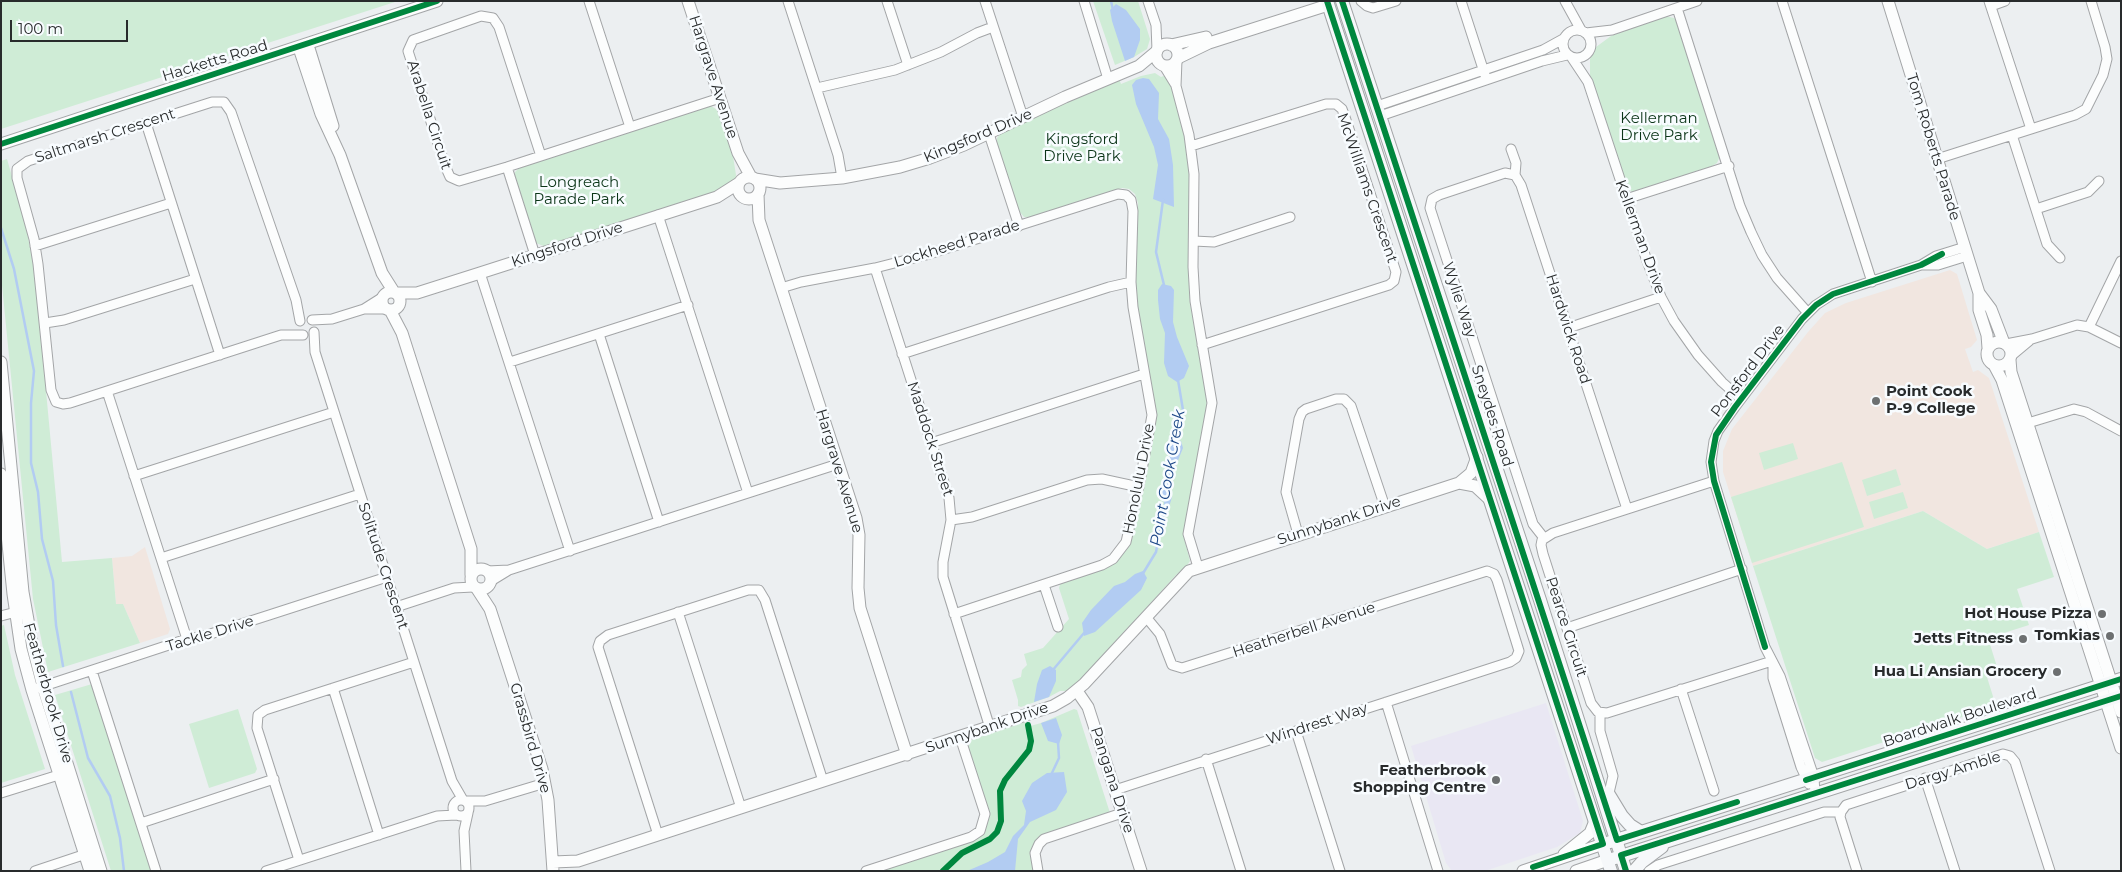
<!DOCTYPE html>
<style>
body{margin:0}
#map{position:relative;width:2122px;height:872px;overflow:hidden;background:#eceff1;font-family:Montserrat,sans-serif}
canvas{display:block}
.frame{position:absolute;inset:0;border:2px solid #282b2c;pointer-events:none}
.scale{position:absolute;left:10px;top:20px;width:118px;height:22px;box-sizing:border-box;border:2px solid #282b2c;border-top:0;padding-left:6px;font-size:15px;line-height:18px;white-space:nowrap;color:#282b2c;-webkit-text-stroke:4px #f8fcff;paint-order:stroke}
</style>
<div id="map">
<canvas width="2122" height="872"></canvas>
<div class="frame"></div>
<div class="scale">100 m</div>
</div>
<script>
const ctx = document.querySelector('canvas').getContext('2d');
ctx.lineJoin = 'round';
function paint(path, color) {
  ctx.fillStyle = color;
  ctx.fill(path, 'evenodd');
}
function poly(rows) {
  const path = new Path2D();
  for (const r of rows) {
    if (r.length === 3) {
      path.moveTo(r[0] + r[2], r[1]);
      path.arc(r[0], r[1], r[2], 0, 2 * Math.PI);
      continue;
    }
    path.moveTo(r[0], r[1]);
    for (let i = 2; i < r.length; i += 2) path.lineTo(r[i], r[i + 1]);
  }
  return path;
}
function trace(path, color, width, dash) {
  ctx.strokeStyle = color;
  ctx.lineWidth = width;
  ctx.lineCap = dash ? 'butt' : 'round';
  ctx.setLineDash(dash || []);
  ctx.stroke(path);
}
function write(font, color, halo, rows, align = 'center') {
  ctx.font = font + ' Montserrat,sans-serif';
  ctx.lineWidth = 5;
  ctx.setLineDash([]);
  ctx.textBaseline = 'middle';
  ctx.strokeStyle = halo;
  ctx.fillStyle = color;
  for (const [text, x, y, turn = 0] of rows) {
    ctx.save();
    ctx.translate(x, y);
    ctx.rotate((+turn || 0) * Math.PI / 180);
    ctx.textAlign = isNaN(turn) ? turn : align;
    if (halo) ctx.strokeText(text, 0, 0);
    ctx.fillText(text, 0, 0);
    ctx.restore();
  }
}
const commercial = poly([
 [1546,703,1583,821,1580,833,1557,847,1485,871,1452,871,1446,863,1411,746]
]);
const education = poly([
 [1950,270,1957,274,1977,340,1971,347,1965,349,1973,372,1978,370,1989,378,2039,532,1987,549,1923,511,1753,566,1723,472,1723,451,1732,429,1808,332,1825,313,1846,303],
 [145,547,170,629,168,634,140,643,123,604,116,604,112,558,132,556]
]);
const green = poly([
 [1,1,398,1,1,129],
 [1093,1,1138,1,1150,39,1147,49,1134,57,1115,65],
 [1665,16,1674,18,1679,24,1720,156,1717,163,1712,166,1633,193,1623,183,1590,77,1590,59,1596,47,1611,36],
 [1155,73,1161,77,1166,75,1172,86,1184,134,1190,183,1188,262,1190,303,1207,401,1205,424,1183,534,1190,561,1186,567,1176,575,1084,677,1068,691,1060,691,1049,697,1021,707,1018,706,1018,700,1012,680,1021,677,1022,670,1027,665,1024,654,1043,648,1069,619,1059,588,1060,584,1109,566,1119,558,1132,540,1153,430,1136,296,1135,251,1138,203,1135,194,1129,189,1122,188,1033,217,1024,217,1019,211,997,145,997,138,1001,133,1065,102,1119,79,1121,84,1141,76],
 [711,106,719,111,733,156,736,175,735,181,719,191,546,247,536,243,515,179,515,172,520,167],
 [7,159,25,222,35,273,62,562,112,558,116,604,123,604,140,643,48,672,33,599,1,275,1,161],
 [1793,443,1798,459,1764,470,1759,453],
 [1842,462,1864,527,1752,563,1731,497],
 [1896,469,1901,485,1867,496,1862,480],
 [1903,492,1908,508,1874,519,1869,502],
 [1923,511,1987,549,2039,532,2054,577,2017,589,2029,625,1988,638,1998,670,1986,674,1996,706,1822,762,1815,758,1753,566],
 [4,625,15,675,45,769,1,783,1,626],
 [92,684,153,871,111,871,55,695],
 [238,709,257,769,255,773,209,788,189,724],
 [1074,709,1077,710,1110,813,1039,838,1033,845,1031,852,1034,871,877,871,982,834,985,831,989,816,968,748,971,740,1025,722,1027,727,1041,723]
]);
const water = poly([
 [1116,4,1126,10,1140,29,1140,40,1134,57,1125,61,1112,21,1110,10],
 [1143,78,1149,79,1159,93,1158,119,1169,139,1173,165,1174,207,1153,199,1158,165,1154,147,1136,104,1132,85,1136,80],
 [1162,284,1171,286,1174,290,1173,322,1177,337,1189,366,1184,378,1177,382,1168,376,1164,363,1165,333,1160,319,1158,300,1158,290],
 [1175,440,1181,441,1183,448,1170,480,1172,497,1169,507,1160,498,1170,468,1169,457,1171,443],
 [1143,571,1147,578,1141,590,1095,632,1084,636,1082,623,1091,610,1114,586,1125,582,1135,574],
 [1050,666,1056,670,1056,681,1049,697,1034,702,1037,684,1042,670],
 [1056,718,1062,735,1059,744,1048,741,1041,723],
 [1064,772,1067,792,1056,810,1030,822,1018,839,1015,871,967,871,988,862,1005,852,1013,836,1024,825,1026,811,1022,801,1032,783,1047,773]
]);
const stream = poly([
 [1111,1,1113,10],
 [1163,200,1156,252,1164,285],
 [1,228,14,269,34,371,31,403,31,463,38,492,42,539,53,581,56,625,63,666],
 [1177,443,1183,410,1178,380],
 [1142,575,1156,552,1166,500],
 [1052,671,1084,633],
 [71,692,88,758,110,796,120,838,124,871],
 [1051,775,1059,758,1058,742]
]);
const minor = poly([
 [589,1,630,127],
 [788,1,838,155,842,178],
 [887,1,908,65],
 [985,1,1023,117],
 [1084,1,1108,79],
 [1148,1,1156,25,1157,50],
 [1361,1,1367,6,1373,8,1396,1],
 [1461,1,1485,75],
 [1565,1,1581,30],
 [1782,1,1872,282],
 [1989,1,2031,129],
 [1991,6,2005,1],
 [1677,8,1740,206,1751,232,1762,255,1777,278,1808,313],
 [1577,44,14],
 [1586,33,1612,30,1697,1],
 [1572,58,1588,82,1647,261,1661,297,1674,321,1698,355,1722,382,1741,399],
 [1177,60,1176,86,1189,135,1194,174,1193,267,1195,301,1212,403,1188,534,1198,567],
 [1164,66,1175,84],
 [817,88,895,70,941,52,977,33,993,27],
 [1377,106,1543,50,1563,39],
 [1380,116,1542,61,1567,55],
 [146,123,220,355],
 [989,134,1019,226],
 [2012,135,2047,244,2060,258],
 [1191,146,1326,104,1336,104,1342,109,1346,120,1396,272,1394,281,1389,285,1202,345],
 [1511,149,1516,163,1515,175,1521,185,1627,509],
 [541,156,499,27,493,18,481,16,413,40,408,51,446,168,450,177,459,181,507,167,720,98],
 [1937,159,2075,115,2086,109,2103,75,2107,59,2105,47,2091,1],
 [507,167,535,255],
 [1515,175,1505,173,1439,195,1432,199,1430,208,1533,524,1544,538],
 [1626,199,1729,166],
 [2036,209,2088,192,2099,181],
 [658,215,748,493],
 [1194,241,1214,242,1290,217],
 [35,246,171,203],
 [1922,265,1938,265,1967,256],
 [875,268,949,498,951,520,943,562,943,577,990,728],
 [480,273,570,551],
 [781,288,801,282,875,268,926,255,1118,194,1126,195,1131,200,1133,211,1131,282,1133,307,1152,415,1140,481,1126,542,1113,559,1102,565,954,614],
 [365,309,387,309],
 [312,320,332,319,364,309,383,297],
 [300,321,296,300,231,112,224,102,212,102,28,161,17,169,17,178,34,239,38,264,51,390,56,402,63,404,70,403,281,335,303,335],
 [45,323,64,320,195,279],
 [2089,327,2121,261],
 [1568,328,1661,297],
 [314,332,315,352,452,781,463,800],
 [599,334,659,522],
 [2006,344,2032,339,2077,325,2089,327,2121,343],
 [902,354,1109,287,1131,282],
 [2011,356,2029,341],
 [510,362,688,305],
 [107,391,187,639],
 [2028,423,2074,409,2086,412,2121,431],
 [931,443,1144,374],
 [134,476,334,412],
 [1714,481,1553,533,1542,540,1541,545,1543,554,1591,703,1598,712,1607,713,1772,661],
 [951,520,972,517,1087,480,1102,479,1139,487],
 [1298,534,1286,492,1299,419,1302,412,1306,409,1336,399,1344,399,1351,406,1385,507],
 [161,558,360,494],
 [487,571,509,570],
 [491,581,509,570,838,464],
 [1044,585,1058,627],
 [396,607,454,588,473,587],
 [678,612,741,808],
 [1,616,20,611],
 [1567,628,1742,569],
 [1773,666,1773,678,1801,767,1809,784],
 [92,671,156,871],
 [38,688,187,639,201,637,387,577],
 [333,688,379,835],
 [1681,689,1714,791],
 [1386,702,1438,871],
 [1600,713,1600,731,1613,776,1608,797],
 [1296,731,1340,871],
 [1206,759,1241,871],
 [1925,778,1955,871],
 [1115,790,1510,662,1516,658,1519,651,1497,580,1494,574,1487,571,1182,668,1172,665,1160,634,1146,617],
 [1,793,65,773],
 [1815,794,1814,777,1780,676,1765,647,1714,481,1711,462,1714,441,1718,431,1735,407,1802,319,1816,305,1833,294,1921,265,1936,256,1965,247],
 [461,808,8],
 [466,801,485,801,545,783],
 [141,823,274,779],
 [658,835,598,647,600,641,608,635,748,590,759,590,765,600,823,781],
 [299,860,257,728,258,715,265,710,414,662],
 [35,871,89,853],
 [266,871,437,816,456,815],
 [466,871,464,831,468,813],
 [866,871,971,837,980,831,985,814,960,737],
 [1038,871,1035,853,1039,844,1044,839,1122,813],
 [1649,871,1658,865,1824,812,1841,812],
 [1857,871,1840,817,1841,812,1846,805,2003,754,2010,756,2015,762,2050,871]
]);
const tertiary = poly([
 [688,1,738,153,751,177],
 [1888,1,1979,293,1979,310,1987,335,1988,348],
 [1167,55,11],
 [308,45,333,126],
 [1171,45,1206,37],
 [299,48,321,114,340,155,382,273,394,292],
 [1178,58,1209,43,1328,5],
 [1,144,437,1],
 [749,188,11],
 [755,179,780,183,842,178,900,167,930,158,964,145,1065,97,1139,66,1157,51],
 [758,194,759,220,856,518,859,535,858,588,860,608,907,755],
 [391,301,9],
 [396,293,417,293,480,273,717,197,739,183],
 [1979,293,1991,309,2004,343],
 [390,310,402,333,471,549,471,575],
 [1999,354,12],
 [2010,360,2011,372,2121,712],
 [1,362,23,592,33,648,43,687,101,871],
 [1994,365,2002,380,2121,748],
 [1,474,13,594,21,649,32,690,90,871],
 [1459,483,1475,486,1489,499],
 [481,579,10],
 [477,589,490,609,542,769,548,800,553,871],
 [1077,691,1088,707,1141,871],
 [1564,854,1590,833,1595,821],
 [553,862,578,861,1053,706,1067,698,1084,684,1189,571,1459,483,1471,473,1477,457],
 [1523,871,1603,844],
 [1576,871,1608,860]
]);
const secondary = poly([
 [1327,1,1611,871],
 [1342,1,1540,600,1626,871],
 [1608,793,1622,816,1630,825,1641,832],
 [1610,842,2121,679],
 [1615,858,2121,696],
 [1634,871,1642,862,1662,847]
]);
const cycleway = poly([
 [1327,1,1603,844,1533,867],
 [1342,1,1617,840,1737,802],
 [1,144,437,1],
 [1765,647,1714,481,1711,462,1716,435,1735,407,1802,319,1816,305,1833,294,1921,265,1942,254],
 [1806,780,2121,679],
 [943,871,962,853,990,839,997,832,1001,821,1000,791,1005,780,1029,750,1031,741,1028,725],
 [1626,871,1621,855,2121,696]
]);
const markers = [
 [1876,401,5,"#6d7071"],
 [2102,614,5,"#6d7071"],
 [2110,636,5,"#6d7071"],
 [2023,639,5,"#6d7071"],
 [2057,672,5,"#6d7071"],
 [1496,780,5,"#6d7071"]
];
const streetNames = [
 ["Hacketts Road",215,61,-17],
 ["Hargrave Avenue",713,77,72],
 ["Arabella Circuit",429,115,72],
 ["Saltmarsh Crescent",105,136,-18],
 ["Kingsford Drive",978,136,-23],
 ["Tom Roberts Parade",1933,147,73],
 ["McWilliams Crescent",1367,188,71],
 ["Kellerman Drive",1640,237,70],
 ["Lockheed Parade",957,244,-17],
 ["Kingsford Drive",567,245,-18],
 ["Wylie Way",1459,300,72],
 ["Hardwick Road",1568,329,72],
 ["Ponsford Drive",1748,371,-53],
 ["Sneydes Road",1492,416,72],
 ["Maddock Street",930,439,72],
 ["Hargrave Avenue",839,471,73],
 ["Honolulu Drive",1139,479,-79],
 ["Sunnybank Drive",1339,521,-18],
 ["Solitude Crescent",383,566,72],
 ["Pearce Circuit",1566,627,72],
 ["Heatherbell Avenue",1304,630,-18],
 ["Tackle Drive",210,634,-17],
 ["Featherbrook Drive",48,693,74],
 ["Boardwalk Boulevard",1960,718,-18],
 ["Windrest Way",1317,724,-18],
 ["Sunnybank Drive",987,728,-19],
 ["Grassbird Drive",530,738,74],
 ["Dargy Amble",1953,771,-17],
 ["Pangana Drive",1112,780,72]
];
const parkNames = [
 ["Kellerman",1659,119],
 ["Drive Park",1659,136],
 ["Kingsford",1082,140],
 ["Drive Park",1082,157],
 ["Longreach",579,183],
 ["Parade Park",579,200]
];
const poiNames = [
 ["Point Cook",1886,392,"left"],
 ["P-9 College",1886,409,"left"],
 ["Hot House Pizza",2092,614],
 ["Tomkias",2100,636],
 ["Jetts Fitness",2013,639],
 ["Hua Li Ansian Grocery",2047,672],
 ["Featherbrook",1486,771],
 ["Shopping Centre",1486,788]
];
const waterNames = [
 ["Point Cook Creek",1168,478,-80]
];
paint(commercial, '#e9e7f3');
paint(education, '#f1e6e0');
paint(green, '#cfecd6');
paint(water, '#b2ccf2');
trace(stream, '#b2ccf2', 2.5);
trace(minor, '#a3a5a7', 11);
trace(tertiary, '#a3a5a7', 13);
trace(secondary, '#a3a5a7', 14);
trace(minor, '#fcfdfd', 9);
trace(tertiary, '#fcfdfd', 11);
trace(secondary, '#f6f8fa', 12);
trace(cycleway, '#00873e', 6);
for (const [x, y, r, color] of markers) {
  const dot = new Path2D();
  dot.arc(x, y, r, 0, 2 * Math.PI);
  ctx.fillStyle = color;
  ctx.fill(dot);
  trace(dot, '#f8fcff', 2);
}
write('15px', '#282b2c', '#f8fcff', streetNames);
write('15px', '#0b3518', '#f8fcff', parkNames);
write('bold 15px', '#282b2c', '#f8fcff', poiNames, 'right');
write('italic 16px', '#1d4888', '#f8fcff', waterNames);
</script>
